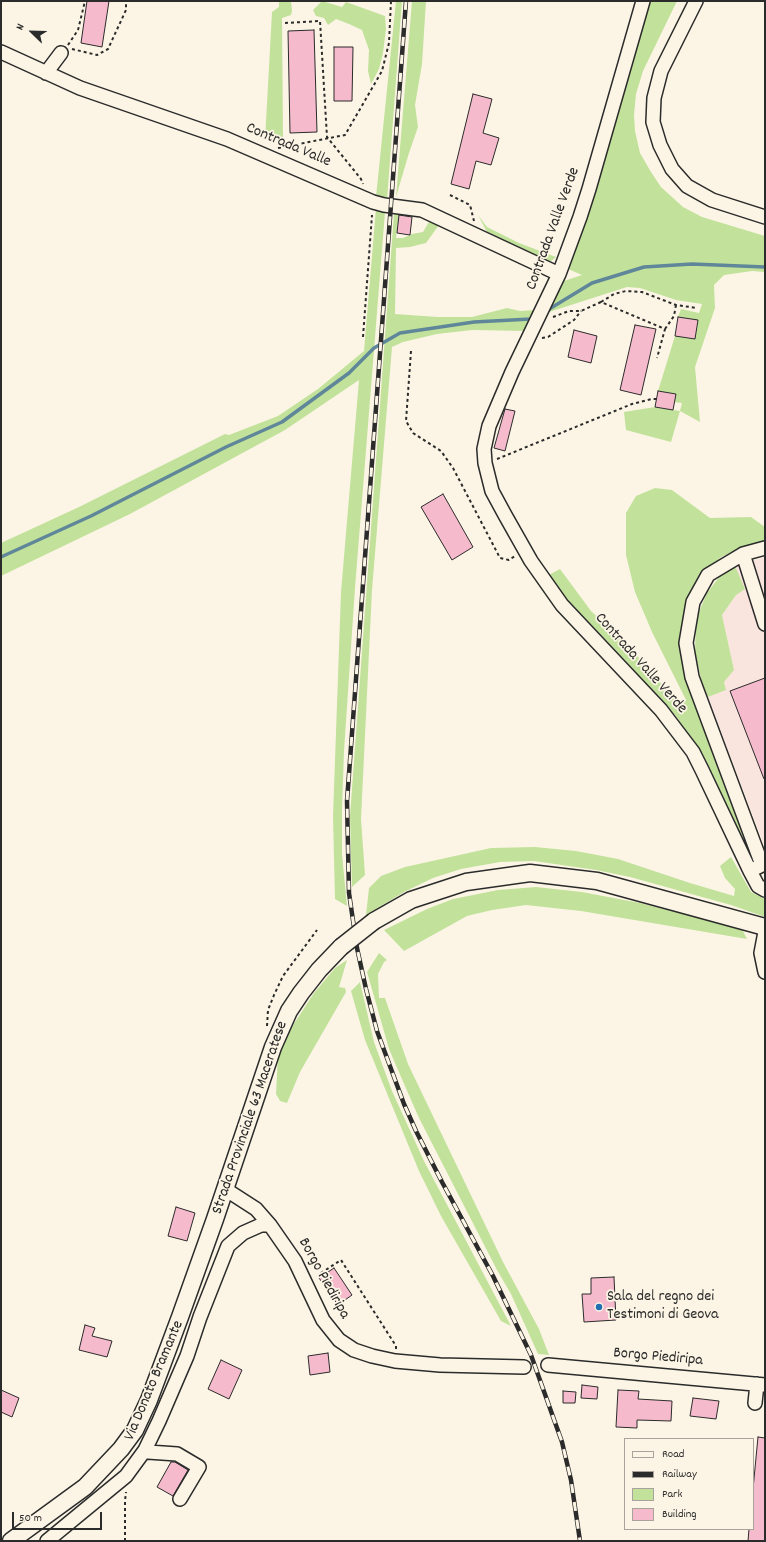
<!DOCTYPE html>
<style>
body{margin:0}
#map{position:relative;width:766px;height:1542px;overflow:hidden;background:#fcf5e5;font-family:Dekko,sans-serif}
canvas{display:block}
.frame{position:absolute;inset:0;border:2px solid #2b2b2b;pointer-events:none}
.legend{position:absolute;left:624px;top:1438px;width:130px;height:92px;box-sizing:border-box;background:#fcf5e5;border:1px solid #a8a49b;margin:0;padding:5px 7px;list-style:none;font-size:12px;color:#2b2b2b}
.legend li{display:flex;align-items:center;gap:8px;height:20px}
.legend b{width:20px;border:1px solid #a8a49b}
.north{position:absolute;left:12px;top:12px;width:40px;height:40px;-webkit-text-stroke:3px #fcf5e5;paint-order:stroke;rotate:293deg;font-size:11px;font-weight:700;line-height:16px;text-align:center;color:#2b2b2b}
.north::after{content:'';display:block;margin:auto;width:14px;height:18px;background:#2b2b2b;clip-path:polygon(50% 0,100% 100%,50% 72%,0 100%)}
.scale{position:absolute;left:12px;top:1512px;width:90px;height:18px;box-sizing:border-box;border:2px solid #2b2b2b;border-top:0;padding-left:5px;font-size:12px;line-height:14px;white-space:nowrap;color:#2b2b2b;-webkit-text-stroke:3px #fcf5e5;paint-order:stroke}
</style>
<div id="map">
<canvas width="766" height="1542"></canvas>
<div class="frame"></div>
<ul class="legend">
<li><b style="height:5px;background:#fcf5e5"></b>Road</li>
<li><b style="height:5px;background:#2b2b2b"></b>Railway</li>
<li><b style="height:11px;background:#c2e29b"></b>Park</li>
<li><b style="height:11px;background:#f5bbcd"></b>Building</li>
</ul>
<div class="north">N</div>
<div class="scale">50 m</div>
</div>
<script>
const ctx = document.querySelector('canvas').getContext('2d');
ctx.lineJoin = 'round';
function paint(path, color) {
  ctx.fillStyle = color;
  ctx.fill(path, 'evenodd');
}
function poly(rows) {
  const path = new Path2D();
  for (const r of rows) {
    path.moveTo(r[0], r[1]);
    for (let i = 2; i < r.length; i += 2) path.lineTo(r[i], r[i + 1]);
  }
  return path;
}
function trace(path, color, width, dash) {
  ctx.strokeStyle = color;
  ctx.lineWidth = width;
  ctx.lineCap = dash ? 'butt' : 'round';
  ctx.setLineDash(dash || []);
  ctx.stroke(path);
}
function write(font, color, halo, rows, align = 'center') {
  ctx.font = font + ' Dekko,sans-serif';
  ctx.lineWidth = 3.5;
  ctx.setLineDash([]);
  ctx.textBaseline = 'middle';
  ctx.strokeStyle = halo;
  ctx.fillStyle = color;
  for (const [text, x, y, turn = 0] of rows) {
    ctx.save();
    ctx.translate(x, y);
    ctx.rotate((+turn || 0) * Math.PI / 180);
    ctx.textAlign = isNaN(turn) ? turn : align;
    if (halo) ctx.strokeText(text, 0, 0);
    ctx.fillText(text, 0, 0);
    ctx.restore();
  }
}
const built = poly([
 [765,557,765,847,708,697,726,690,724,682,734,670,722,615,736,595,735,566]
]);
const green = poly([
 [279,1,291,1,292,11,291,15,282,18,283,138,265,140,272,12,279,7],
 [322,1,342,7,346,2,385,16,386,29,383,53,379,69,371,84,368,71,369,50,362,30,349,24,336,19,328,25,324,18,316,16,313,10],
 [396,1,402,1,387,200,376,197],
 [412,1,426,1,422,64,415,105,418,127,409,153,396,197],
 [650,1,677,1,643,71,636,94,634,115,635,131,640,153,651,172,661,187,683,207,702,217,765,236,765,272,752,271,724,275,714,285,715,308,695,367,700,422,680,411,671,442,626,430,624,412,655,407,680,411,682,403,674,402,676,394,658,391,675,336,695,339,698,321,678,317,681,309,699,313,702,304,676,300,640,288,627,287,546,313,561,282,582,275,568,269],
 [376,208,385,212,355,588,344,751,342,810,342,854,347,906,335,899,333,816,341,592,359,380,285,430,130,514,1,576,1,543,79,507,225,434,229,435,278,416,318,389,364,351],
 [394,213,399,214,396,238,403,238,412,234,423,232,430,220,439,225,426,243,410,247,396,248,395,314,438,317,472,317,507,308,520,311,536,310,526,331,472,330,437,334,403,342,392,347,372,590,361,819,365,875,352,887,350,816],
 [478,215,487,227,519,243,556,257,550,262,487,232],
 [655,488,672,490,710,518,751,517,765,527,765,541,745,546,721,557,702,574,681,637,693,699,752,856,704,760,676,716,606,640,570,603,547,576,560,569,591,611,635,653,681,707,686,700,652,632,635,592,626,555,626,513,636,496],
 [735,566,745,589,736,595,722,615,734,670,724,682,726,690,708,697,703,688,695,652,696,619,707,593,723,572],
 [535,847,576,851,618,859,690,883,734,896,735,889,725,878,720,866,731,857,751,892,765,899,765,917,731,905,630,877,596,870,534,861,500,862,461,869,433,878,404,892,366,915,369,888,381,876,405,867,491,848],
 [536,887,582,892,640,903,742,929,747,939,581,911,526,905,492,910,467,916,404,951,384,930,427,909,453,899,498,890],
 [379,953,387,960,384,962,378,974,379,998,385,998,408,1064,503,1262,539,1329,549,1355,538,1354,511,1294,497,1270,419,1118,401,1077,389,1049,367,972],
 [347,960,339,987,345,988,346,992,300,1072,287,1103,280,1101,276,1094,278,1055,284,1039,314,993,335,968],
 [360,982,374,1042,392,1091,424,1161,511,1326,501,1321,441,1216,419,1171,365,1040,351,991]
]);
const stream = poly([
 [546,311,592,283,644,267,692,264,765,267],
 [1,557,91,516,226,447,282,422,349,373,374,348,400,333,474,322,531,319,533,318]
]);
const building = poly([
 [87,1,109,1,102,47,81,43,87,1],
 [314,30,317,132,290,133,288,31,314,30],
 [334,47,353,47,352,101,334,101,334,47],
 [473,94,492,99,483,133,499,138,491,165,476,161,469,189,451,184,473,94],
 [399,215,412,217,410,235,397,233,399,215],
 [678,317,698,320,695,339,675,336,678,317],
 [635,325,656,329,641,395,620,390,635,325],
 [574,330,597,336,591,363,568,357,574,330],
 [658,391,676,394,673,410,655,407,658,391],
 [505,409,515,411,505,451,494,448,505,409],
 [443,494,473,547,452,560,421,507,443,494],
 [765,678,765,779,764,779,730,691,765,678],
 [176,1207,195,1213,187,1241,168,1236,176,1207],
 [334,1268,352,1295,338,1305,319,1278,334,1268],
 [614,1277,616,1320,584,1322,582,1294,591,1294,591,1278,614,1277],
 [85,1325,95,1328,92,1336,112,1341,107,1357,79,1350,85,1325],
 [328,1353,330,1372,310,1375,308,1356,328,1353],
 [221,1360,242,1370,229,1399,208,1389,221,1360],
 [582,1385,598,1387,597,1399,581,1398,582,1385],
 [1,1390,19,1398,12,1417,1,1412,1,1390],
 [618,1390,639,1391,638,1399,672,1401,671,1421,637,1420,637,1428,616,1427,618,1390],
 [563,1391,576,1392,575,1403,563,1403,563,1391],
 [693,1398,719,1401,716,1419,690,1416,693,1398],
 [758,1437,765,1438,765,1541,748,1541,749,1529,753,1529,753,1489,758,1437],
 [171,1462,175,1462,188,1470,173,1496,157,1487,171,1462]
]);
const path = poly([
 [285,23,320,21,327,137,361,179,363,184],
 [68,45,78,30,85,1],
 [72,49,97,55,108,49,126,10,126,1],
 [278,148,345,135,382,71,389,43,391,1],
 [450,195,470,205,474,221],
 [601,302,614,294,626,291,642,292,676,305,697,308],
 [553,317,569,311,581,311,601,302,665,329,657,358],
 [665,329,674,316,676,305],
 [363,337,372,215],
 [542,338,548,337,574,320,581,311],
 [411,351,406,421,413,433,441,451,453,468,500,558,509,560,515,556],
 [497,459,632,404,652,399,657,399],
 [267,1026,268,1010,274,995,283,976,317,930],
 [321,1273,341,1260,396,1346,396,1349],
 [125,1541,125,1501,126,1492]
]);
const minor = poly([
 [643,1,589,189,580,217,559,274,512,372,489,426,484,449,485,463,492,491,505,515,531,561,562,605,661,710,693,752,702,770,750,871,758,886,765,890],
 [696,1,661,71,654,98,653,122,660,145,672,169,687,186,712,200,765,217],
 [1,52,80,88,227,139,373,202,384,205,422,210,559,274],
 [46,73,61,53],
 [743,554,765,624],
 [750,871,762,865,692,677,686,643,693,602,708,575,743,554,765,548],
 [765,932,761,953,765,972],
 [225,1189,256,1209,270,1225,295,1261,323,1320,339,1340,354,1350,372,1356,395,1361,440,1365,524,1367],
 [548,1365,765,1385],
 [755,1403,757,1384],
 [145,1450,148,1452,177,1454,199,1467,180,1499],
 [47,1541,126,1476,145,1450,159,1421,187,1356,200,1317,228,1246,243,1233,261,1225,270,1225]
]);
const major = poly([
 [374,921,411,900,466,882,530,873,597,881,765,927],
 [11,1541,85,1487,121,1449,135,1430,149,1400,180,1317,215,1219,273,1047,289,1011,301,993,319,970,341,947]
]);
const rail = poly([
 [406,1,347,801,349,893,357,948,366,989,377,1031,404,1104,416,1131,442,1182,493,1276,531,1355,562,1442,571,1480,580,1541]
]);
const majorBridge = poly([
 [341,947,374,921]
]);
const markers = [
 [599,1307,4,"#1f6fb2"]
];
const streetNames = [
 ["Contrada Valle",288,146,23],
 ["Contrada Valle Verde",554,229,-70],
 ["Contrada Valle Verde",640,664,48],
 ["Strada Provinciale 63 Maceratese",251,1118,-71],
 ["Borgo Piediripa",323,1279,61],
 ["Borgo Piediripa",658,1358,5],
 ["Via Donato Bramante",155,1381,-67]
];
const poiNames = [
 ["Sala del regno dei",607,1298],
 ["Testimoni di Geova",607,1316]
];
paint(built, '#fae4de');
paint(green, '#c2e29b');
trace(stream, '#5f8799', 3.5);
paint(building, '#f5bbcd');
trace(building, '#2b2b2b', 1);
trace(minor, '#2b2b2b', 16);
trace(major, '#2b2b2b', 19);
trace(path, '#2b2b2b', 2, [3, 3]);
trace(minor, '#fcf5e5', 13);
trace(major, '#fcf5e5', 16);
trace(rail, '#2b2b2b', 4.5);
trace(rail, '#fcf5e5', 3, [9]);
trace(majorBridge, '#2b2b2b', 19, []);
trace(majorBridge, '#fcf5e5', 16);
for (const [x, y, r, color] of markers) {
  const dot = new Path2D();
  dot.arc(x, y, r, 0, 2 * Math.PI);
  ctx.fillStyle = color;
  ctx.fill(dot);
  trace(dot, '#fcf5e5', 1.5);
}
write('16px', '#2b2b2b', '#fcf5e5', streetNames);
write('16px', '#2b2b2b', '#fcf5e5', poiNames, 'left');
</script>
